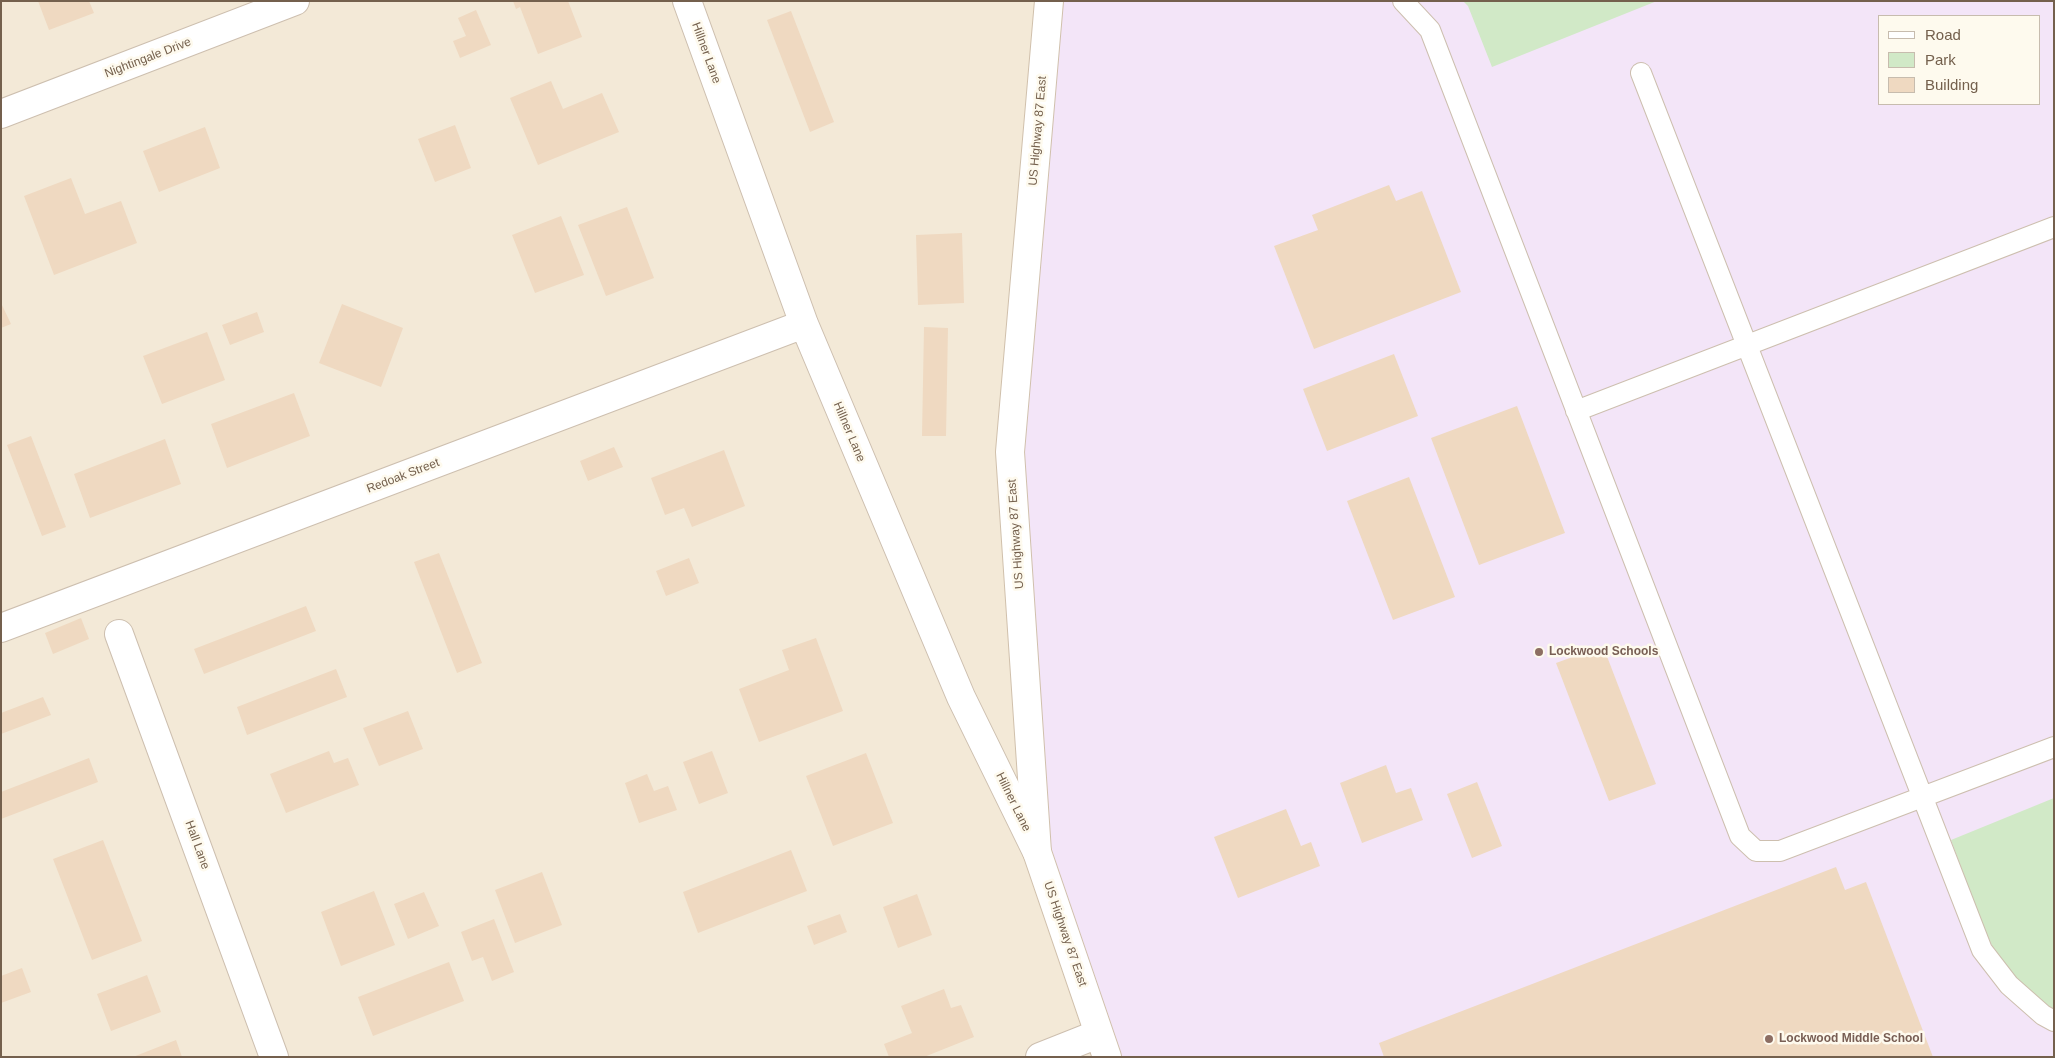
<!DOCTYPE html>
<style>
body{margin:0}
#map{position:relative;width:2055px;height:1058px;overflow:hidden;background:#fbf6e8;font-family:Arial,sans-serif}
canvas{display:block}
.frame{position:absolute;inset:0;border:2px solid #74604d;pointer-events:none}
.legend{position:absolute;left:1878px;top:15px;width:162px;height:90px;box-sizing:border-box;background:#fefaee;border:1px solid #c7bcae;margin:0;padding:6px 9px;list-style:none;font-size:15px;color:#74604d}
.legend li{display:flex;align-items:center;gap:10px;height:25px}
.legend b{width:25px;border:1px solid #c7bcae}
</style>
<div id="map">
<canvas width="2055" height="1058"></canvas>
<div class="frame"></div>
<ul class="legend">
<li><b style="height:6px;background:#fff"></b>Road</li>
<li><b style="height:14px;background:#d1e9c7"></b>Park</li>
<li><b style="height:14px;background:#efd9c1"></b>Building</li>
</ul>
</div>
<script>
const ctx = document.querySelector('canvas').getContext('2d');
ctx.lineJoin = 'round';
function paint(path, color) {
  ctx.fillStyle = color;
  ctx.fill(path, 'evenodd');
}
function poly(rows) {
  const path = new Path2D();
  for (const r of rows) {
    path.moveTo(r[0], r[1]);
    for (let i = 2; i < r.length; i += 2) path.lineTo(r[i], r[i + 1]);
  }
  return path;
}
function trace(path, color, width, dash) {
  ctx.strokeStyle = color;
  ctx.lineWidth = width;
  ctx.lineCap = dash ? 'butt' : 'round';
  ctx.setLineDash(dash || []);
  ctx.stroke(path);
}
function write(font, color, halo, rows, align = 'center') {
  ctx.font = font + ' Arial,sans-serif';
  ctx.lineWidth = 5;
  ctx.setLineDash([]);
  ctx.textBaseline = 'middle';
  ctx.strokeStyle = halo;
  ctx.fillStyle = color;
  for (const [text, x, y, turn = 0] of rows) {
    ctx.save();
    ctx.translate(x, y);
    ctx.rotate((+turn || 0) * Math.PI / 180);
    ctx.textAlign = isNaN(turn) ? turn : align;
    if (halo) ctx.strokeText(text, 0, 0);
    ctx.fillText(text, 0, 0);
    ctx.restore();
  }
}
const residential = poly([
 [1,1,1047,1,1107,1057,1,1057]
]);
const education = poly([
 [1046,1,2054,1,2054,1057,1107,1057,1037,852,1010,453],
 [1879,16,2039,16,2039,104,1879,104]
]);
const green = poly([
 [1463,1,1657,1,1492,67,1468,6],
 [2054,798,2054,1014,2034,1002,1994,950,1981,921,1951,840]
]);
const building = poly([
 [38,1,89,1,94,13,49,30],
 [513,1,568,1,582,37,538,54,520,7,516,9],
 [476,10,491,45,460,58,453,41,466,36,458,18],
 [791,11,834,122,810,132,767,20],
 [551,81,563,109,602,93,619,132,538,165,510,98],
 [455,125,471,168,435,182,418,139],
 [205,127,220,168,159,192,143,151],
 [71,178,85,214,121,201,137,243,54,275,24,196],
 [1389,185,1396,201,1422,191,1461,292,1314,349,1274,246,1318,230,1312,215],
 [627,207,654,278,606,296,578,225],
 [561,216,584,275,535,293,512,235],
 [962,233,964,303,918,305,916,235],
 [1,303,11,324,1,328],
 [342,304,403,328,381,387,319,363],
 [257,312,264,332,230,345,222,325],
 [924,327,948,328,946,436,922,436],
 [207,332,225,380,162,404,143,356],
 [1394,354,1418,416,1327,451,1303,389],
 [294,393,310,436,227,468,211,424],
 [1517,406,1565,533,1479,565,1431,438],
 [31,436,66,527,42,536,7,445],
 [165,439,181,484,90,518,74,474],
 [614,447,623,467,588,481,580,461],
 [724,450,745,506,692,527,684,508,665,515,651,478],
 [1409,477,1455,597,1393,620,1347,501],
 [439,553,482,663,457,673,414,562],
 [689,558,699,583,666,596,656,571],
 [306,606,316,631,204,674,194,649],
 [81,618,89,639,53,654,45,633],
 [816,638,843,711,759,742,739,689,789,670,782,650],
 [1603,646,1656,784,1609,801,1556,663],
 [336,669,347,697,247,735,237,707],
 [43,697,51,715,1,734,1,713],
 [408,711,423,749,379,766,363,728],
 [329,751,334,763,348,758,359,785,286,813,270,774],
 [712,751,728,793,699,804,683,762],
 [866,753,893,823,833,846,806,776],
 [89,758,98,782,1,819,1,792],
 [1386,765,1396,793,1411,788,1423,820,1362,843,1340,783],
 [647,774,654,791,668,786,677,810,639,823,625,783],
 [1477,782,1502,846,1472,858,1447,794],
 [1286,809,1301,846,1311,842,1320,866,1238,898,1214,837],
 [103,840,142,941,92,960,53,859],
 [791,850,807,891,698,933,683,892],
 [1836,867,1845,890,1866,882,1933,1057,1384,1057,1379,1043],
 [542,872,562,925,515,943,495,890],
 [374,891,395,945,341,966,321,912],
 [424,892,439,926,408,939,394,904],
 [917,894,932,935,898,948,883,907],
 [840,914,847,932,814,945,807,926],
 [494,919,514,972,492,981,483,957,472,961,461,932],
 [449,962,464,1001,373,1036,358,997],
 [22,968,31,992,1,1003,1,976],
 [147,975,161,1012,111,1031,97,994],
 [944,989,951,1008,961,1005,974,1037,924,1057,889,1057,884,1044,912,1033,901,1006],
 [176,1040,182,1057,133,1057]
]);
const lane = poly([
 [1403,1,1430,30,1740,836,1756,851,1780,851,2054,747],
 [1641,73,1982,950,2009,985,2043,1015,2054,1021],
 [1576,411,2054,227]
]);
const street = poly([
 [687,1,804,324,961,697,1037,852],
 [1,114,295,1],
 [1,628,804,324],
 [119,634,274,1057],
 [1040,1057,1098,1034]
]);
const secondary = poly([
 [1049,1,1010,452,1037,852,1107,1057]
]);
const markers = [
 [1539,652,5,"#8d6e63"],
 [1769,1039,5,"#8d6e63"]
];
const streetNames = [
 ["Hillner Lane",706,53,70],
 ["Nightingale Drive",148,58,-21],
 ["US Highway 87 East",1038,131,-85],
 ["Hillner Lane",849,432,67],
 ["Redoak Street",403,476,-21],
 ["US Highway 87 East",1016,534,-94],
 ["Hillner Lane",1013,802,64],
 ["Hall Lane",197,845,70],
 ["US Highway 87 East",1065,934,71]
];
const educationNames = [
 ["Lockwood Schools",1549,652],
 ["Lockwood Middle School",1779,1039]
];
paint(residential, '#f3e9d7');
paint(education, '#f3e5f8');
paint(green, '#d1e9c7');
paint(building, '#efd9c1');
trace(lane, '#cdbfaf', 22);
trace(street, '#cdbfaf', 30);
trace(secondary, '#d0c0ac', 30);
trace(lane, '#fff', 20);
trace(street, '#fff', 28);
trace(secondary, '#fff', 28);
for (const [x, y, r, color] of markers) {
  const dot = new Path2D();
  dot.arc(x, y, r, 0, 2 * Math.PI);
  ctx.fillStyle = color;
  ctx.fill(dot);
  trace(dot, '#fefaee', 2);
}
write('12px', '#74604d', '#fefaee', streetNames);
write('bold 12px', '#785e54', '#fefaee', educationNames, 'left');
</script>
